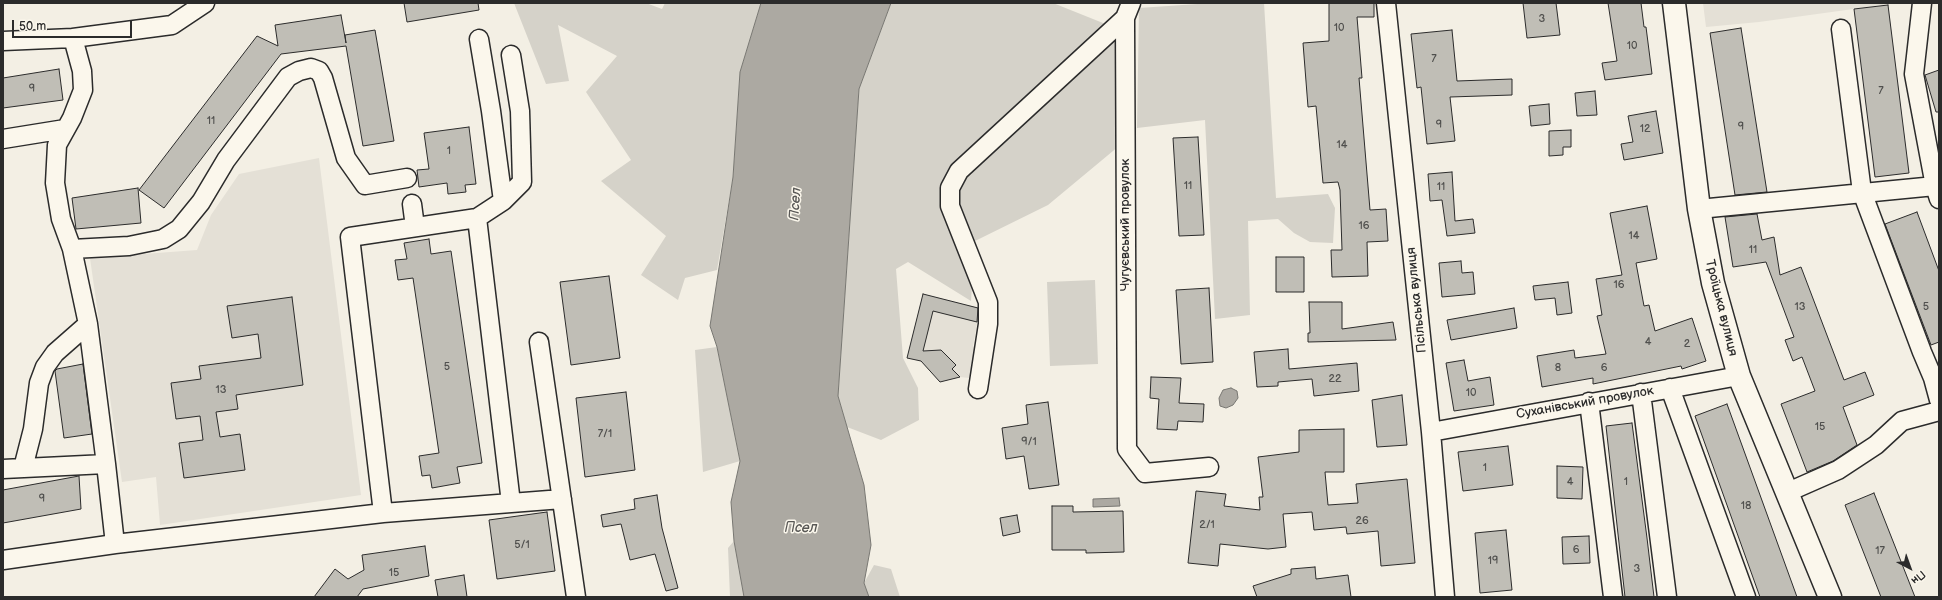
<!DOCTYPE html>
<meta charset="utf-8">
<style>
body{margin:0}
#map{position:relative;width:1942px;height:600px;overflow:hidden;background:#f3efe4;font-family:"Balsamiq Sans",sans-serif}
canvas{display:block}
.frame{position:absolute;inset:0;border:4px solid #2b2b2b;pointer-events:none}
.north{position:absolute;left:1890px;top:548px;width:40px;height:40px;-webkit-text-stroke:3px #fbf7ec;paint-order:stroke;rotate:139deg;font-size:11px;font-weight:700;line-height:16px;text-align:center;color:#2b2b2b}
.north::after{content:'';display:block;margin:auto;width:14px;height:18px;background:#2b2b2b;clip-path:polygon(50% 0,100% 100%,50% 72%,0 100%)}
.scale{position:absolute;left:12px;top:20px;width:120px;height:18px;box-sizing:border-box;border:2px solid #2b2b2b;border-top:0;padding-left:5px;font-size:12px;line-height:14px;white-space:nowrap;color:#2b2b2b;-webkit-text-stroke:3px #fbf7ec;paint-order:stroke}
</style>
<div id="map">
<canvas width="1942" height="600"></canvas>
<div class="frame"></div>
<div class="north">Пн</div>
<div class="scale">50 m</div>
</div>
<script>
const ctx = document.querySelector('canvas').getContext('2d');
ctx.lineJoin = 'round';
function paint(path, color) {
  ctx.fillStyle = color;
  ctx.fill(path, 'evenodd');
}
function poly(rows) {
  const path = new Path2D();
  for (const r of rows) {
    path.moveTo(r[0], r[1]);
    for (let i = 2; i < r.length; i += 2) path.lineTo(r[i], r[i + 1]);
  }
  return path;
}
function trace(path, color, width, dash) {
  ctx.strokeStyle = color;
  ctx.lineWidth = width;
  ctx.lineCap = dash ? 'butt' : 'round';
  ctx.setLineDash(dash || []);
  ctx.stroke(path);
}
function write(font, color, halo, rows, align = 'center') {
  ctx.font = font + ' "Balsamiq Sans",sans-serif';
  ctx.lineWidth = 3;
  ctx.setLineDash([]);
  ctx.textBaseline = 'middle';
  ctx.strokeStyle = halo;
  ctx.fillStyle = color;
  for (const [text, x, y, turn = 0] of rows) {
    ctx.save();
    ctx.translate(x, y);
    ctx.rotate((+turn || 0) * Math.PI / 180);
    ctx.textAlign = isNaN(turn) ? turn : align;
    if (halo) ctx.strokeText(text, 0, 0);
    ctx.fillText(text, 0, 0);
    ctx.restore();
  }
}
const built = poly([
 [1703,3,1897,3,1759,22,1706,27],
 [319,158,361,495,160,525,156,477,122,482,90,258,197,250,211,215,239,174],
 [923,294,980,308,973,346,980,349,969,378,960,377,940,382,922,362,907,358]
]);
const green = poly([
 [514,3,646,3,662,9,665,3,761,3,740,72,733,177,717,270,685,278,678,300,641,275,666,236,601,181,631,160,586,92,617,56,558,25,569,81,546,84],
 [891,3,1053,3,1123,31,1119,146,1048,205,975,241,971,301,908,262,896,269,903,358,918,388,919,420,881,440,847,427,838,396,859,89],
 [1212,3,1264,3,1276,198,1328,194,1335,208,1333,243,1310,242,1294,233,1278,219,1248,221,1250,315,1215,319,1205,120,1137,128,1139,8],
 [1095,280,1098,364,1050,366,1047,282],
 [717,347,740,461,703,472,695,350],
 [734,541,743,588,744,597,730,597,728,548],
 [874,565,891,569,900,597,869,597,864,583]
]);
const water = poly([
 [761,3,891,3,859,89,838,396,864,485,871,545,864,583,869,597,744,597,734,541,731,502,740,461,717,347,710,326,733,177,740,72,761,3],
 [1231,388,1237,391,1238,398,1233,405,1226,408,1220,406,1219,398,1223,390,1231,388],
 [1119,498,1120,506,1093,507,1093,499,1119,498]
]);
const building = poly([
 [404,3,478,3,479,10,407,22,404,3],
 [1329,3,1374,3,1374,17,1357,17,1362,78,1359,78,1370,210,1386,209,1388,241,1367,242,1368,276,1332,277,1331,250,1342,250,1340,190,1338,182,1323,183,1316,106,1308,107,1303,43,1329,41,1329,3],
 [1523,3,1556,3,1560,35,1527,38,1523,3],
 [1608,3,1641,3,1644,27,1646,27,1652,74,1605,80,1602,63,1617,61,1608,3],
 [1888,5,1909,173,1875,177,1854,9,1888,5],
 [341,15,346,43,345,35,375,30,394,141,363,146,346,46,281,54,164,208,139,190,257,36,278,46,275,25,341,15],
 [1741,28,1767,192,1735,195,1710,33,1741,28],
 [1452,30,1457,81,1512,79,1512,95,1450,97,1455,141,1427,144,1421,87,1417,88,1411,34,1452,30],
 [59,69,63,100,3,108,3,78,59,69],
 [1939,70,1939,112,1936,112,1925,75,1939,70],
 [1595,91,1597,115,1577,116,1575,93,1595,91],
 [1549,104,1550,124,1531,126,1529,106,1549,104],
 [1656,111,1663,153,1624,160,1621,144,1633,142,1628,116,1656,111],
 [469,127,476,184,465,185,466,192,448,194,447,183,419,187,417,170,429,169,424,133,469,127],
 [1571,130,1571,147,1563,147,1563,155,1549,156,1549,131,1571,130],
 [1198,137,1204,235,1179,236,1173,138,1198,137],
 [1452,172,1455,221,1473,219,1475,233,1447,236,1442,200,1430,201,1428,174,1452,172],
 [138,188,141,223,76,229,72,198,138,188],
 [1647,206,1657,259,1636,263,1644,306,1649,305,1655,331,1692,318,1706,361,1682,369,1681,366,1593,384,1593,378,1542,387,1537,356,1574,350,1575,358,1606,354,1597,316,1602,315,1596,279,1622,275,1610,213,1647,206],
 [1917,212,1939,271,1939,342,1931,345,1885,224,1917,212],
 [1757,214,1762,240,1774,237,1780,275,1801,267,1844,380,1865,372,1874,395,1843,407,1857,445,1833,461,1807,472,1781,404,1815,391,1802,357,1793,361,1785,340,1794,337,1766,262,1733,267,1725,217,1757,214],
 [429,239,431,254,451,251,482,463,457,467,460,483,432,488,430,475,422,476,419,456,439,453,413,278,398,280,395,260,407,259,404,243,429,239],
 [1276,257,1304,257,1304,292,1276,292,1276,257],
 [1461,261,1462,273,1473,272,1475,294,1442,297,1439,263,1461,261],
 [609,276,620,358,571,365,560,282,609,276],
 [1568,282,1572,313,1557,315,1555,298,1535,300,1533,286,1568,282],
 [1209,288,1213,362,1181,364,1176,290,1209,288],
 [923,294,978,308,977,322,933,311,923,351,941,350,956,365,952,369,960,377,940,382,921,361,907,358,923,294],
 [292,297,303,385,236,395,238,409,216,412,220,437,240,434,245,470,184,478,179,443,203,440,200,416,176,419,171,383,201,379,199,366,261,358,258,334,232,338,227,306,292,297],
 [1309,302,1342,302,1342,329,1393,322,1396,340,1308,342,1308,333,1310,333,1309,302],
 [1514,308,1517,328,1451,340,1447,320,1514,308],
 [1288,349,1289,369,1357,363,1359,391,1314,396,1312,379,1278,382,1278,386,1257,387,1254,352,1288,349],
 [1464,360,1468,381,1490,377,1494,405,1454,411,1446,363,1464,360],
 [83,364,92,434,64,438,55,371,57,369,83,364],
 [1151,377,1181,378,1179,403,1204,404,1203,422,1178,421,1177,430,1157,429,1159,399,1150,398,1151,377],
 [626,392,635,470,585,477,576,398,626,392],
 [1402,395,1407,445,1377,447,1372,400,1402,395],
 [1048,402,1059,485,1029,489,1024,456,1006,459,1002,428,1028,424,1026,405,1048,402],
 [1727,404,1797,597,1760,597,1695,416,1727,404],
 [1632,423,1647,538,1654,597,1625,597,1606,426,1632,423],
 [1344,429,1344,472,1325,472,1328,505,1358,503,1356,484,1407,479,1415,563,1381,566,1378,531,1347,534,1346,527,1314,530,1312,512,1283,514,1286,547,1268,549,1220,544,1218,566,1188,563,1196,491,1226,494,1224,506,1260,510,1259,497,1263,497,1258,457,1299,452,1299,430,1344,429],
 [1508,446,1513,485,1463,491,1458,452,1508,446],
 [1557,466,1583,467,1582,499,1557,498,1557,466],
 [79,476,81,509,3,523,3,490,79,476],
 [1874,493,1915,597,1881,597,1845,505,1874,493],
 [657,495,662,528,678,588,666,591,655,554,630,560,621,524,603,527,601,515,635,509,634,499,657,495],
 [1052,506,1073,506,1073,512,1123,511,1124,552,1086,553,1086,550,1052,550,1052,506],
 [547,512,555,571,497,579,489,520,547,512],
 [1017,515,1020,532,1003,536,1000,518,1017,515],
 [1506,530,1512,590,1480,593,1475,533,1506,530],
 [1589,536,1590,563,1563,564,1562,537,1589,536],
 [425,546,429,576,363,589,357,597,314,597,335,569,348,579,364,570,362,555,425,546],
 [1315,567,1316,579,1348,575,1351,597,1257,597,1253,586,1291,574,1291,569,1315,567],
 [464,575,467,597,438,597,435,580,464,575]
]);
const minor = poly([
 [1131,3,1125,18,1125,25,1127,449,1145,473,1209,467],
 [1386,3,1431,432,1445,597],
 [1922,3,1914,74,1935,186,1939,199],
 [1841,29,1862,192,1922,352,1933,378,1939,400],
 [73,38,172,25,205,3],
 [3,41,73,38,82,71,83,90,72,118,57,145,55,183,61,219,72,249,129,246,163,239,179,229,201,202,226,160,288,77,299,71,311,68,319,71,323,78,346,158,365,185,407,178],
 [3,139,65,129],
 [503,201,522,182,520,111,511,55],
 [412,204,415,227],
 [1699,209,1935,186],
 [477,218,503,201,491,111,479,39],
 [72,249,88,324,106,464],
 [539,342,576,597],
 [1670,388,1746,597],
 [978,389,988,324,988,302,950,206,950,188,959,171,1125,18],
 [1641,393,1667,597],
 [1589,402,1613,597],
 [1431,432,1739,376],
 [23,468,33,429,39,383,45,367,55,353,88,324],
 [3,469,106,464,115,544],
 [1788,492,1838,470,1876,445,1902,421,1939,411],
 [383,513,350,237,477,218,511,503],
 [3,560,115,544,383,513,562,499]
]);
const major = poly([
 [1674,3,1699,209,1713,283,1739,376,1830,597]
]);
const numberNames = [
 ["3",1542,19],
 ["10",1339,28],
 ["10",1632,46],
 ["7",1434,59],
 ["9",32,89],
 ["7",1881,91],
 ["11",211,121],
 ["9",1439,125],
 ["9",1741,127],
 ["12",1645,129],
 ["14",1342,145],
 ["1",449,151],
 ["11",1188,186],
 ["11",1441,187],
 ["16",1364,226],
 ["14",1634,236],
 ["11",1753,250],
 ["16",1619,285],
 ["13",1800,307],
 ["5",1926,307],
 ["4",1648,342],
 ["2",1687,344],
 ["5",447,367],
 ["8",1558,368],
 ["6",1604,368],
 ["22",1335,379],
 ["13",221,390],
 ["10",1471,393],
 ["15",1820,427],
 ["7/1",605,434],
 ["9/1",1029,442],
 ["1",1485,468],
 ["4",1570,482],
 ["1",1626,482],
 ["9",42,499],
 ["18",1746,506],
 ["26",1362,521],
 ["2/1",1207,525],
 ["5/1",522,545],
 ["6",1576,550],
 ["17",1880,551],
 ["19",1493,561],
 ["3",1637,569],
 ["15",394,573]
];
const streetNames = [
 ["Чугуєвський провулок",1126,225,-90],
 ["Псільська вулиця",1417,300,-96],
 ["Троїцька вулиця",1721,308,76],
 ["Суханівський провулок",1585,403,-10]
];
const waterNames = [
 ["Псел",796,204,-86],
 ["Псел",801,528]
];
paint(built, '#e4e0d6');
paint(green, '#d5d2c9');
paint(water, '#aca9a2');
trace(water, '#787772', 1);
paint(building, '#c0beb6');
trace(building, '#2b2b2b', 1);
trace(minor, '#2b2b2b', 21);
trace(major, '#2b2b2b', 25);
trace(minor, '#fbf7ec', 18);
trace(major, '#fbf7ec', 22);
write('11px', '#50504e', null, numberNames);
write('13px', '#2b2b2b', '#fbf7ec', streetNames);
write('italic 14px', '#585755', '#fbf7ec', waterNames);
</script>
